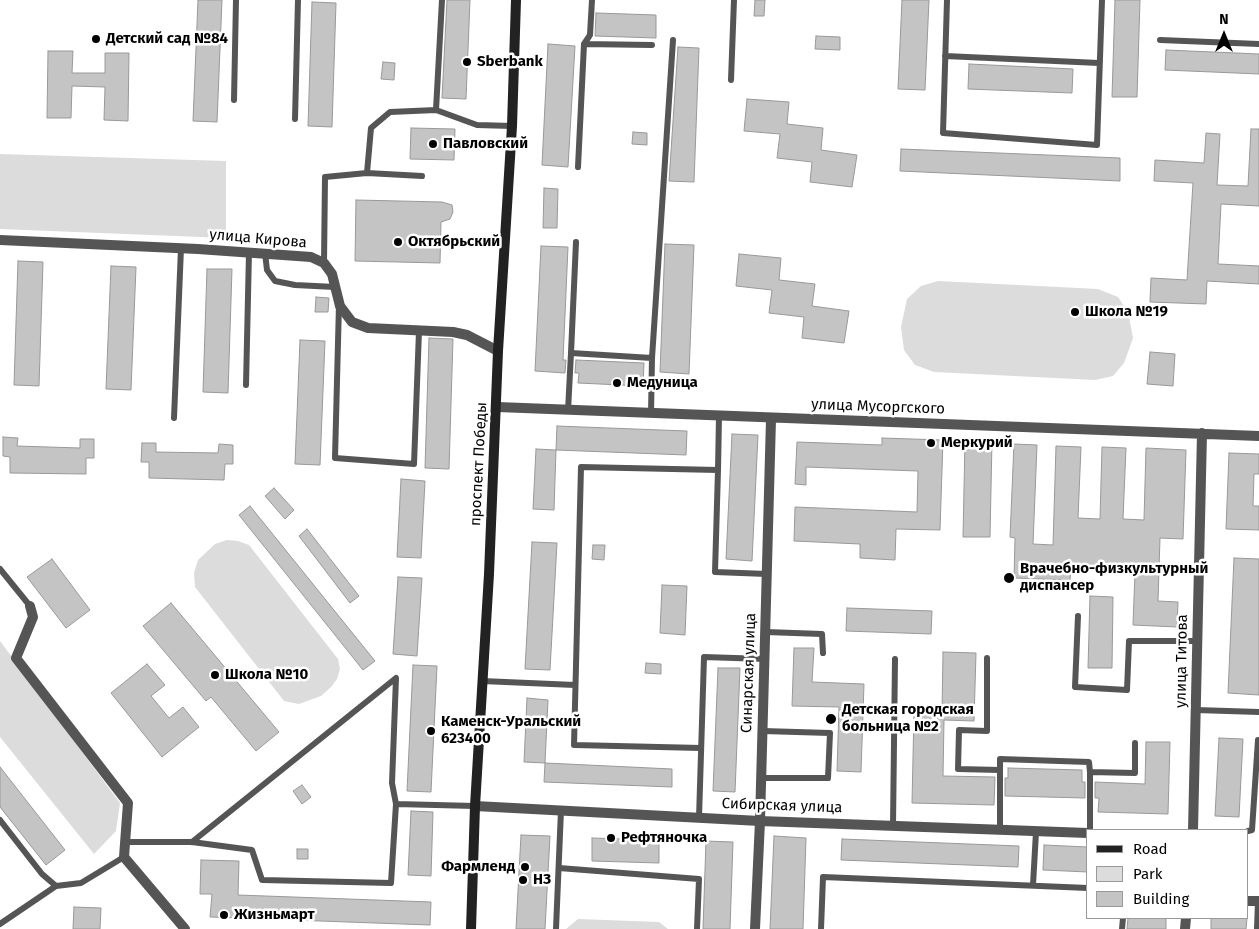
<!DOCTYPE html>
<meta charset="utf-8">
<style>
body{margin:0}
#map{position:relative;width:1259px;height:929px;overflow:hidden;background:#fff;font-family:"Fira Sans",sans-serif}
canvas{display:block}
.legend{position:absolute;left:1086px;top:829px;width:162px;height:90px;box-sizing:border-box;background:#fff;border:1px solid #999;margin:0;padding:6px 9px;list-style:none;font-size:15px;color:#000}
.legend li{display:flex;align-items:center;gap:10px;height:25px}
.legend b{width:25px;border:1px solid #999}
.north{position:absolute;left:1199px;top:10px;width:50px;height:50px;-webkit-text-stroke:4px #fff;paint-order:stroke;rotate:0deg;font-size:14px;font-weight:700;line-height:20px;text-align:center;color:#000}
.north::after{content:'';display:block;margin:auto;width:18px;height:22px;background:#000;clip-path:polygon(50% 0,100% 100%,50% 72%,0 100%)}
</style>
<div id="map">
<canvas width="1259" height="929"></canvas>
<ul class="legend">
<li><b style="height:6px;background:#222"></b>Road</li>
<li><b style="height:14px;background:#dcdcdc"></b>Park</li>
<li><b style="height:14px;background:#c4c4c4"></b>Building</li>
</ul>
<div class="north">N</div>
</div>
<script>
const ctx = document.querySelector('canvas').getContext('2d');
ctx.lineJoin = 'round';
function paint(path, color) {
  ctx.fillStyle = color;
  ctx.fill(path, 'evenodd');
}
function poly(rows) {
  const path = new Path2D();
  for (const r of rows) {
    path.moveTo(r[0], r[1]);
    for (let i = 2; i < r.length; i += 2) path.lineTo(r[i], r[i + 1]);
  }
  return path;
}
function trace(path, color, width, dash) {
  ctx.strokeStyle = color;
  ctx.lineWidth = width;
  ctx.lineCap = dash ? 'butt' : 'round';
  ctx.setLineDash(dash || []);
  ctx.stroke(path);
}
function write(font, color, halo, rows, align = 'center') {
  ctx.font = font + ' "Fira Sans",sans-serif';
  ctx.lineWidth = 5;
  ctx.setLineDash([]);
  ctx.textBaseline = 'middle';
  ctx.strokeStyle = halo;
  ctx.fillStyle = color;
  for (const [text, x, y, turn = 0] of rows) {
    ctx.save();
    ctx.translate(x, y);
    ctx.rotate((+turn || 0) * Math.PI / 180);
    ctx.textAlign = isNaN(turn) ? turn : align;
    if (halo) ctx.strokeText(text, 0, 0);
    ctx.fillText(text, 0, 0);
    ctx.restore();
  }
}
const green = poly([
 [0,154,226,161,226,238,0,229],
 [938,281,1098,289,1118,297,1128,312,1133,338,1124,363,1113,376,1095,380,934,372,915,365,904,350,901,327,907,299,921,286],
 [227,540,238,541,249,545,338,659,340,669,337,679,331,687,321,696,299,704,284,701,195,587,194,573,198,560,215,544],
 [0,641,120,803,116,831,94,854,0,737],
 [578,919,659,922,668,929,566,929]
]);
const building = poly([
 [198,0,222,0,217,122,193,121,198,0],
 [447,0,470,0,466,99,442,98,447,0],
 [755,0,765,0,764,16,754,16,755,0],
 [902,0,929,0,925,90,898,89,902,0],
 [1115,0,1140,0,1137,97,1112,97,1115,0],
 [312,2,336,3,332,127,308,126,312,2],
 [596,13,656,15,656,38,595,36,596,13],
 [816,36,840,37,840,50,815,49,816,36],
 [548,44,575,46,568,167,542,165,548,44],
 [678,47,699,48,694,182,669,181,678,47],
 [1166,50,1259,54,1259,74,1165,70,1166,50],
 [48,51,73,51,72,73,105,73,105,53,129,53,128,121,104,120,105,87,72,86,71,118,47,118,48,51],
 [383,62,395,63,394,80,381,79,383,62],
 [969,64,1073,69,1072,93,968,89,969,64],
 [747,99,789,102,787,124,823,128,821,150,857,155,852,187,810,182,812,162,777,158,780,134,744,131,747,99],
 [411,128,455,129,454,160,410,159,411,128],
 [1251,129,1259,129,1259,206,1221,204,1218,264,1259,266,1259,284,1207,281,1206,304,1150,302,1151,278,1187,280,1193,183,1154,181,1155,160,1204,163,1206,133,1220,134,1217,185,1248,186,1251,129],
 [633,132,647,133,647,145,632,144,633,132],
 [901,149,1120,158,1120,181,900,171,901,149],
 [544,188,558,189,557,228,543,228,544,188],
 [356,200,442,202,452,205,453,212,450,219,441,222,440,263,355,261,356,200],
 [665,244,694,245,689,374,660,372,665,244],
 [541,246,568,247,563,360,566,360,565,373,535,371,541,246],
 [739,254,781,258,779,280,815,284,812,306,849,311,844,343,802,338,804,317,769,313,772,290,736,286,739,254],
 [18,261,43,262,39,386,14,385,18,261],
 [111,266,136,267,131,390,106,389,111,266],
 [207,269,232,269,228,393,203,392,207,269],
 [316,297,329,298,328,312,315,312,316,297],
 [429,338,453,339,449,469,425,468,429,338],
 [300,340,325,341,320,465,295,464,300,340],
 [1150,352,1175,354,1173,386,1147,384,1150,352],
 [576,360,644,363,643,386,578,383,579,373,575,373,576,360],
 [557,426,687,431,686,455,556,450,557,426],
 [732,434,758,435,752,561,726,559,732,434],
 [3,437,18,438,17,446,80,448,80,439,94,439,94,458,86,458,86,474,10,473,10,457,3,456,3,437],
 [882,438,943,440,940,530,896,529,895,560,860,558,860,544,794,541,795,507,917,512,918,471,806,467,806,485,795,484,797,442,882,445,882,438],
 [965,441,992,441,990,537,963,537,965,441],
 [142,443,156,443,156,452,218,453,219,444,233,445,233,464,225,464,224,480,149,478,149,462,141,462,142,443],
 [1014,444,1037,445,1033,544,1053,545,1056,446,1081,447,1078,518,1100,519,1102,447,1126,448,1123,519,1144,520,1146,448,1186,450,1183,539,1160,538,1158,601,1178,602,1177,627,1133,625,1135,572,1071,569,1070,580,1014,578,1015,538,1010,537,1014,444],
 [536,449,556,450,554,510,533,509,536,449],
 [1229,453,1259,454,1259,474,1254,474,1253,506,1259,506,1259,530,1226,529,1229,453],
 [401,479,425,481,421,558,397,557,401,479],
 [274,488,294,510,285,519,265,496,274,488],
 [250,506,375,661,363,670,239,515,250,506],
 [307,529,359,596,350,603,299,536,307,529],
 [532,542,557,543,550,670,525,669,532,542],
 [593,545,605,545,604,560,592,559,593,545],
 [1234,558,1259,559,1259,695,1228,693,1234,558],
 [52,559,90,610,66,628,27,577,52,559],
 [398,577,422,578,417,656,393,654,398,577],
 [662,585,687,586,685,635,660,633,662,585],
 [1090,596,1113,597,1112,668,1088,668,1090,596],
 [171,603,279,732,256,751,211,697,206,701,143,626,171,603],
 [847,608,932,611,931,634,846,631,847,608],
 [794,648,814,648,812,682,864,684,861,772,837,771,839,707,792,706,794,648],
 [943,652,976,653,974,721,944,720,943,776,995,777,994,805,912,803,914,712,942,713,943,652],
 [646,663,661,664,661,674,645,673,646,663],
 [147,664,165,685,151,696,169,718,183,707,199,727,162,757,111,693,147,664],
 [413,665,437,666,431,792,407,791,413,665],
 [718,668,740,668,735,792,713,791,718,668],
 [527,698,548,700,545,763,524,762,527,698],
 [1219,738,1243,739,1239,817,1215,816,1219,738],
 [1146,742,1170,742,1168,814,1098,812,1099,798,1095,798,1095,782,1145,784,1146,742],
 [545,763,672,769,672,787,544,782,545,763],
 [0,767,65,850,46,865,0,807,0,767],
 [1008,768,1082,770,1082,782,1085,782,1085,798,1005,796,1005,778,1008,778,1008,768],
 [302,785,311,797,302,804,293,791,302,785],
 [411,811,433,812,431,876,408,875,411,811],
 [521,835,550,836,545,929,516,929,521,835],
 [774,836,806,838,803,929,770,929,774,836],
 [592,838,659,840,659,863,592,861,592,838],
 [842,839,1019,846,1018,867,841,860,842,839],
 [706,841,733,842,730,929,703,929,706,841],
 [1044,845,1088,847,1088,872,1043,870,1044,845],
 [297,849,308,849,308,859,297,859,297,849],
 [201,860,239,861,238,895,431,902,430,925,210,917,212,894,200,894,201,860],
 [74,907,101,908,100,929,73,929,74,907],
 [1128,918,1166,918,1166,929,1127,929,1128,918],
 [1211,918,1247,918,1246,929,1211,929,1211,918]
]);
const lane = poly([
 [947,0,943,133,1097,145,1102,0],
 [1160,40,1259,44],
 [584,44,652,45],
 [945,56,1099,63],
 [731,80,734,0],
 [234,100,236,0],
 [436,110,442,0],
 [295,119,298,0],
 [578,167,584,44,590,35,592,0],
 [367,173,422,176],
 [265,253,267,270,275,281,295,285,335,287],
 [324,263,325,177,367,173,371,128,390,112,436,110,477,125,512,126],
 [339,304,335,458,414,464,419,331],
 [571,353,576,242],
 [246,385,249,252],
 [568,411,571,353,652,358],
 [651,414,652,358,673,40],
 [174,418,181,248],
 [718,470,719,416],
 [0,569,30,606],
 [1078,616,1075,687,1127,690,1129,641,1197,641],
 [766,632,822,634,823,653],
 [987,658,987,731,959,730,958,769,1000,770,1000,830],
 [482,681,575,685],
 [1196,710,1259,712],
 [701,748,574,745,581,467,718,470,715,572,767,574],
 [1000,770,1000,759,1089,762,1090,772],
 [762,778,828,778,830,733,763,731],
 [699,818,704,657,765,659],
 [0,820,42,874,56,886],
 [893,826,895,659],
 [1090,830,1090,772,1135,773,1135,743],
 [1248,831,1252,830,1258,740],
 [126,842,192,842,252,850,262,880,391,883,396,804,475,806],
 [192,842,396,678,392,783,396,804],
 [559,868,699,879,697,929],
 [1033,885,1036,832],
 [0,924,56,886,81,883,124,857],
 [556,929,561,810],
 [821,929,823,877,1088,888],
 [1122,929,1123,918],
 [1257,929,1258,901]
]);
const street = poly([
 [0,240,198,249,311,257,324,263,332,274,340,306,352,322,368,328,453,332,467,335,498,351],
 [497,407,1259,436],
 [30,606,33,617,16,658,128,803,124,857,185,929],
 [475,806,760,821,1088,833],
 [1193,830,1202,433],
 [1248,901,1259,901],
 [755,929,760,821,771,419],
 [1185,929,1186,918]
]);
const secondary = poly([
 [471,929,475,806,489,574,498,351,512,126,516,0]
]);
const markers = [
 [96,39,5,"#000"],
 [467,62,5,"#000"],
 [433,144,5,"#000"],
 [398,242,5,"#000"],
 [1075,312,5,"#000"],
 [617,383,5,"#000"],
 [931,443,5,"#000"],
 [1009,578,6,"#000"],
 [215,675,5,"#000"],
 [831,719,6,"#000"],
 [431,731,5,"#000"],
 [611,838,5,"#000"],
 [525,867,5,"#000"],
 [523,880,5,"#000"],
 [224,915,5,"#000"]
];
const poiNames = [
 ["Детский сад №84",106,39],
 ["Sberbank",477,62],
 ["Павловский",443,144],
 ["Октябрьский",408,242],
 ["Школа №19",1085,312],
 ["Медуница",627,383],
 ["Меркурий",941,443],
 ["Врачебно-физкультурный",1020,569],
 ["диспансер",1020,586],
 ["Школа №10",225,675],
 ["Детская городская",842,710],
 ["больница №2",842,727],
 ["Каменск-Уральский",441,722],
 ["623400",441,739],
 ["Рефтяночка",621,838],
 ["Фармленд",515,867,"right"],
 ["НЗ",533,880],
 ["Жизньмарт",234,915]
];
const streetNames = [
 ["улица Кирова",258,239,5],
 ["улица Мусоргского",878,407,2],
 ["проспект Победы",479,464,-87],
 ["улица Титова",1182,661,-89],
 ["Синарская улица",749,673,-88],
 ["Сибирская улица",782,806,2]
];
paint(green, '#dcdcdc');
paint(building, '#c4c4c4');
trace(building, '#999', 1);
trace(lane, '#555', 6);
trace(street, '#555', 10);
trace(secondary, '#222', 10);
for (const [x, y, r, color] of markers) {
  const dot = new Path2D();
  dot.arc(x, y, r, 0, 2 * Math.PI);
  ctx.fillStyle = color;
  ctx.fill(dot);
  trace(dot, '#fff', 2);
}
write('bold 15px', '#000', '#fff', poiNames, 'left');
write('15px', '#000', '#fff', streetNames);
</script>
